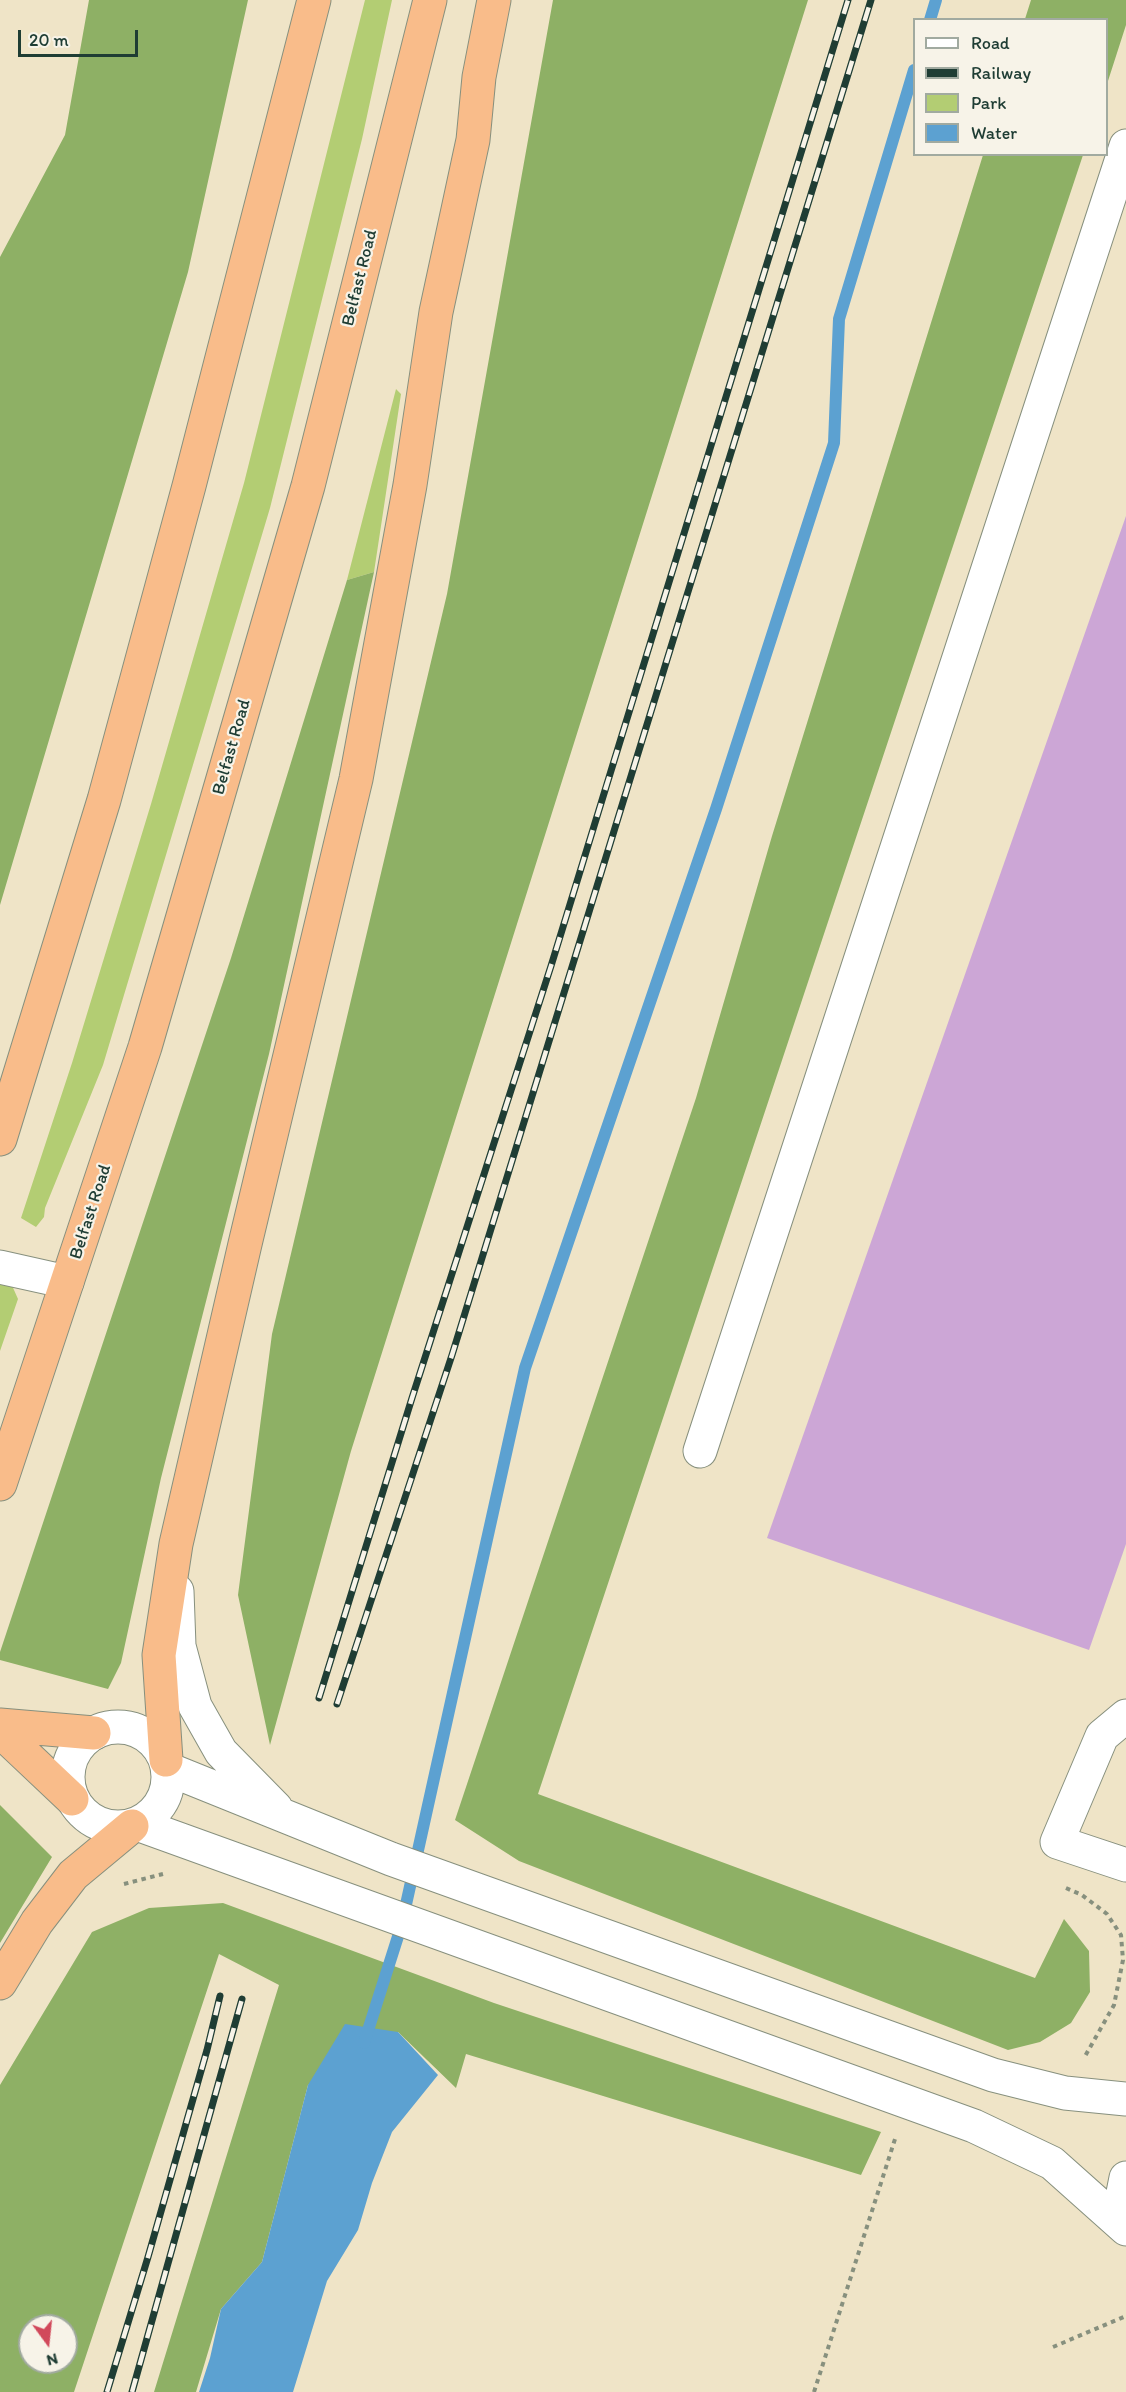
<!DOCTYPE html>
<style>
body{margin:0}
#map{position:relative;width:1126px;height:2392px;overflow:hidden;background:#efe4c7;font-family:Itim,sans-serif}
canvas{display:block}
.legend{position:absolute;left:913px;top:18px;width:195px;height:138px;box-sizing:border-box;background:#f7f3e8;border:2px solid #a1aaa0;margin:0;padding:8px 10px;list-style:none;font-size:18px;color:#1f3d34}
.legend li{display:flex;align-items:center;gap:12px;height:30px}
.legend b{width:30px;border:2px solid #a1aaa0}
.north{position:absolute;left:18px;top:2314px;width:60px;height:60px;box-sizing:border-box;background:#f7f3e8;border:2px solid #a1aaa0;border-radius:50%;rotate:165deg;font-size:16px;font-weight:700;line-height:24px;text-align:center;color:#1f3d34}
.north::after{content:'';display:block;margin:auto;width:21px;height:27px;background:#d1495b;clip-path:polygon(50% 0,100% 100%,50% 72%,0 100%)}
.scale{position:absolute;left:18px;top:30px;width:120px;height:27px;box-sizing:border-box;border:3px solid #1f3d34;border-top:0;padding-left:8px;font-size:18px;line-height:21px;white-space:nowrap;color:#1f3d34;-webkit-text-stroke:4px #f7f3e8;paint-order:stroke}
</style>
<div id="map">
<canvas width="1126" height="2392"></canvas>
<ul class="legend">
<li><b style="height:8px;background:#fff"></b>Road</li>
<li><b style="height:8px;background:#1f3d34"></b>Railway</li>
<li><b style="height:16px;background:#b3cd73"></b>Park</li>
<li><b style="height:16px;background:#5ca1d1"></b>Water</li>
</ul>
<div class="north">N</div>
<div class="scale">20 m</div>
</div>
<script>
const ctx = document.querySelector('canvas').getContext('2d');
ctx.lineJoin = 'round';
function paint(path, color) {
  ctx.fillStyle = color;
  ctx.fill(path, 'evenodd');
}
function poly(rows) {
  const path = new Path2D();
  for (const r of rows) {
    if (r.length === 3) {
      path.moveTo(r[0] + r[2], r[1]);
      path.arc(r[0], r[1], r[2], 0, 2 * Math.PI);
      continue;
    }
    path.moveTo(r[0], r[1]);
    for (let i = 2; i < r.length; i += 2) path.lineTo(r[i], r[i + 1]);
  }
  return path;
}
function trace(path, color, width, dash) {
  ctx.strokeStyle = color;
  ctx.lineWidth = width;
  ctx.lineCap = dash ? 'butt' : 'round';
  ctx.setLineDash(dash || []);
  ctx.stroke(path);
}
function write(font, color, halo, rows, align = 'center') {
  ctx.font = font + ' Itim,sans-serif';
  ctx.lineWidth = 4.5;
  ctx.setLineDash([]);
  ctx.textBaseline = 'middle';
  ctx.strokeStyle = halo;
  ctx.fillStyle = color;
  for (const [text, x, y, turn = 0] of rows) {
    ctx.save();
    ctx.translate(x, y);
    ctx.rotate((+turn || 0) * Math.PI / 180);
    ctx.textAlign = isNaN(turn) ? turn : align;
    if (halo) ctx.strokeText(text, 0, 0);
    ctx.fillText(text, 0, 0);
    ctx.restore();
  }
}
const green = poly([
 [365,0,392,0,362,139,270,508,103,1065,45,1208,44,1217,36,1227,21,1218,72,1063,151,804,244,483],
 [396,389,401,394,374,572,347,580],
 [10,1281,18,1299,0,1351,0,1285]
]);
const forest = poly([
 [89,0,248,0,188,272,0,905,0,257,65,135],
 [553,0,808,0,351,1451,270,1745,238,1595,272,1334,447,594],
 [1031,0,1126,0,1126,25,1107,84,1106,20,1025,19],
 [983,155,1083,155,538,1794,1035,1978,1064,1919,1089,1951,1090,1992,1071,2023,1040,2042,1008,2050,519,1861,455,1820,696,1098,772,836],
 [374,572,269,1054,161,1478,121,1663,108,1689,0,1660,0,1652,231,958,347,580],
 [0,1805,52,1857,0,1943],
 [223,1903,494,2003,881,2132,861,2175,466,2054,456,2088,398,2032,308,2085,262,2262,221,2309,196,2392,154,2392,279,1985,219,1954,74,2392,0,2392,0,2085,92,1932,149,1908],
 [30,2326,66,2326,66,2362,30,2362]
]);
const water = poly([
 [345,2024,398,2032,438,2075,392,2132,372,2183,358,2230,327,2281,293,2392,199,2392,210,2358,221,2309,262,2262,308,2085]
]);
const stream = poly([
 [930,20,936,0],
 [364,2043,401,1927,525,1368,716,809,834,443,839,319,914,70]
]);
const building = poly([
 [1126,516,1126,1544,1089,1650,767,1538]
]);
const path = poly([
 [124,1884,163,1874],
 [1066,1888,1082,1895,1107,1914,1121,1935,1123,1960,1114,2005,1084,2058],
 [1053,2347,1126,2316],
 [814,2392,896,2136]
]);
const minor = poly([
 [0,1267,67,1282],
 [700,1451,1126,146],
 [177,1591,179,1646,195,1706,221,1752,276,1808],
 [1126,1716,1102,1736,1057,1842,1126,1865],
 [118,1777,50],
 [168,1769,391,1859,993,2075,1065,2093,1126,2099],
 [137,1824,974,2126,1052,2163,1126,2229],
 [1126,2178,1123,2193,1126,2222]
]);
const highway = poly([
 [0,1139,104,800,189,486,314,0],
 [0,1484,145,1047,308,486,430,0],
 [0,1725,94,1733],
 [0,1731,72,1799],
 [166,1760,159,1655,176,1544,245,1244,356,779,410,485,436,312,473,140,479,77,494,0],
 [0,1983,37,1922,73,1875,132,1826]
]);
const rail = poly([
 [319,1698,412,1398,551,966,848,0],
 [337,1704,452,1355,871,0],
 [107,2392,148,2257,207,2050,220,1996],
 [132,2392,242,1999]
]);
const streetNames = [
 ["Belfast Road",360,278,-76],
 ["Belfast Road",232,747,-74],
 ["Belfast Road",91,1212,-72]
];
paint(green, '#b3cd73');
paint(forest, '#8eb065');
paint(water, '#5ca1d1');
trace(stream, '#5ca1d1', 12);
paint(building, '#cca6d6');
trace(minor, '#87907e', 35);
trace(highway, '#87907e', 35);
trace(path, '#87907e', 4, [4.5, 4.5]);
trace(minor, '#fff', 33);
trace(highway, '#f9bc8a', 33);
trace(rail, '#1f3d34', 7);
trace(rail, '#f7f3e8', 4.5, [14]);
write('18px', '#1f3d34', '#f7f3e8', streetNames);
</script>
